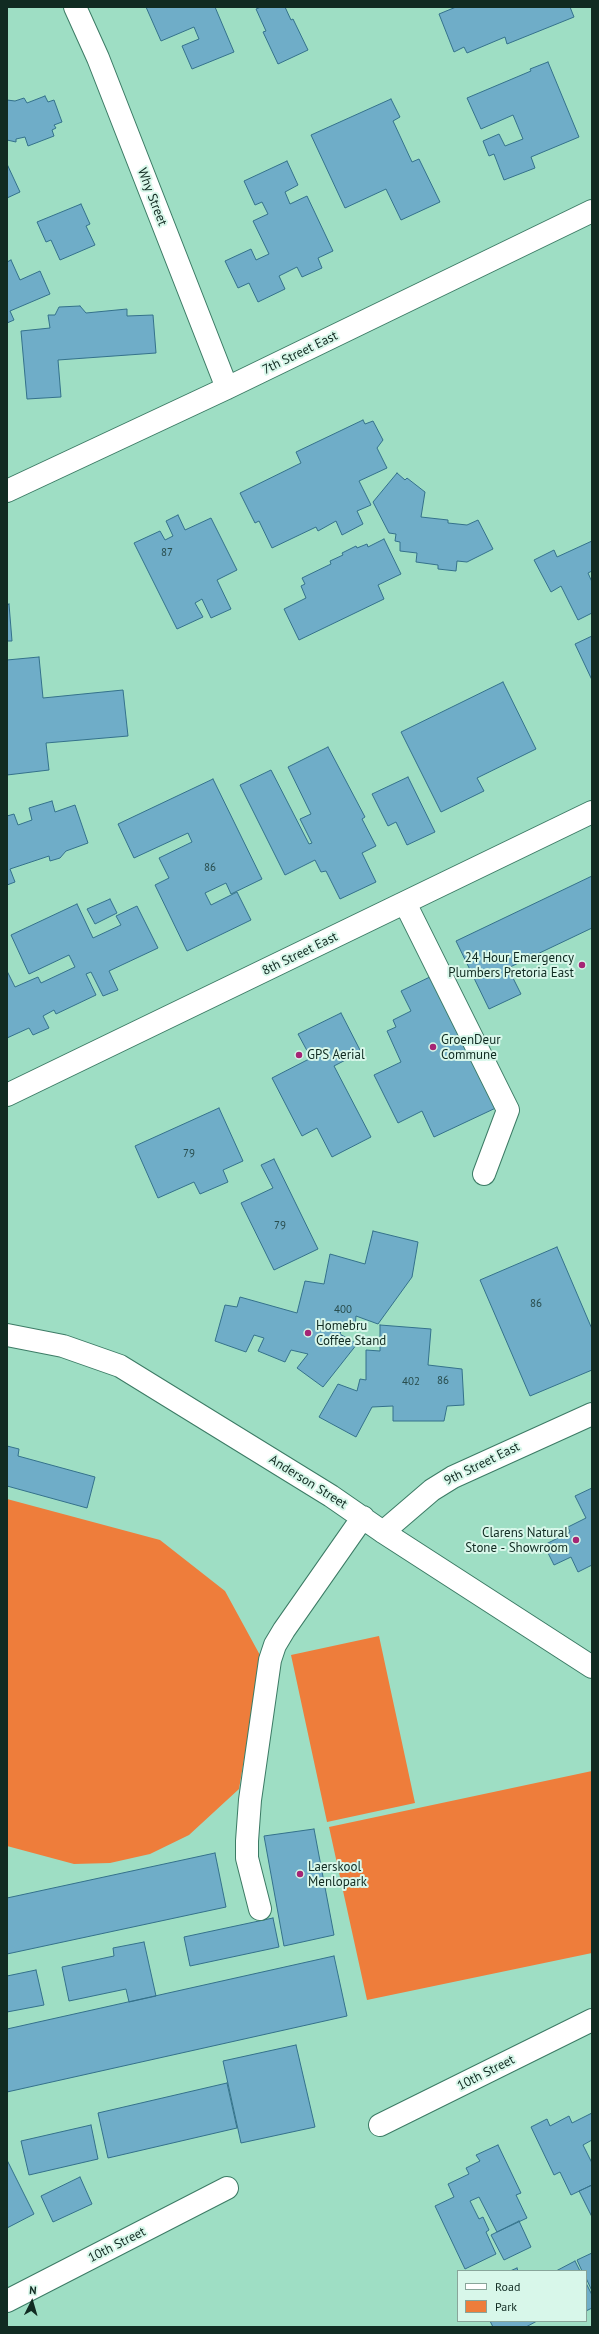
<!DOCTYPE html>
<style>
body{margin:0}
#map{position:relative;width:599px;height:2334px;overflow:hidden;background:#9edec4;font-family:"PT Sans",sans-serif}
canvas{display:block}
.frame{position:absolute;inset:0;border:8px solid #112b22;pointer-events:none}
.legend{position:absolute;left:457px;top:2270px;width:130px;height:52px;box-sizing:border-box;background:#d8f7ea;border:1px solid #88a59a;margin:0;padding:5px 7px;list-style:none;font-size:12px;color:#112b22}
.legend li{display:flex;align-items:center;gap:8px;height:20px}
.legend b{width:20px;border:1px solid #88a59a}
.north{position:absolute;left:12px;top:2282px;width:40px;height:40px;-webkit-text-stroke:3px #d8f7ea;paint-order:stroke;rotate:5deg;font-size:11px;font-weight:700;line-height:16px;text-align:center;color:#112b22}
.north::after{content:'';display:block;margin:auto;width:14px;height:18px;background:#112b22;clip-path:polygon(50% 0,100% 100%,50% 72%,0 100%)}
</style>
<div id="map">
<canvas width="599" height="2334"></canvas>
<div class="frame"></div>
<ul class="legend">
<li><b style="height:5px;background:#fff"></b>Road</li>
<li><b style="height:11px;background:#ee7d3b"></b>Park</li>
</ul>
<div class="north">N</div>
</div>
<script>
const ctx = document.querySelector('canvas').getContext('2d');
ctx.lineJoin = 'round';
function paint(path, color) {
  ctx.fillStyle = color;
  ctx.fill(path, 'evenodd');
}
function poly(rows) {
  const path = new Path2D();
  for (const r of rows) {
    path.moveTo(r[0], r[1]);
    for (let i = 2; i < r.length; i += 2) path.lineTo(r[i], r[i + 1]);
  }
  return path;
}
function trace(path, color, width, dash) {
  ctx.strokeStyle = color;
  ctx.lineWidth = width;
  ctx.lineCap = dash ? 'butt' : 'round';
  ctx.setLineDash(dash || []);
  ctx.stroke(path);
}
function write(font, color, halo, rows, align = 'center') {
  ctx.font = font + ' "PT Sans",sans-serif';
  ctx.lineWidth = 4;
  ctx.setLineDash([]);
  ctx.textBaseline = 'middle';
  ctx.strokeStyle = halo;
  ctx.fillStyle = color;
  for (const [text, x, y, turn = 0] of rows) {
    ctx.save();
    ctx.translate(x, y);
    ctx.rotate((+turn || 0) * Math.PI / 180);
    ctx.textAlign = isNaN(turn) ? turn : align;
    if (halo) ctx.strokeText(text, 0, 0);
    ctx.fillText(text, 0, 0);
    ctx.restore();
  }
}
const green = poly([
 [7,1499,160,1540,225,1591,261,1657,239,1789,189,1835,150,1854,110,1863,74,1864,7,1846],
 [379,1636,415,1803,327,1822,291,1655],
 [592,1771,592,1953,367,2000,329,1827]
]);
const building = poly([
 [146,7,215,7,234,52,192,69,182,46,199,39,194,27,161,41,146,7],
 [261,7,285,7,291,20,293,19,308,50,278,64,263,32,266,31,256,9,261,7],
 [456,7,570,7,574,17,507,44,505,37,467,53,464,47,454,52,439,14,456,7],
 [548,62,579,137,531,157,535,168,504,180,494,154,489,156,483,141,499,134,505,146,523,139,513,115,481,129,467,98,531,71,530,69,548,62],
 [45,96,48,102,54,100,62,122,54,125,56,128,52,130,54,136,28,146,25,137,16,139,16,142,7,140,7,100,15,101,24,98,27,103,45,96],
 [391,99,400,117,393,121,412,162,419,159,440,202,401,220,386,189,345,208,311,135,391,99],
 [287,161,298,185,285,192,290,204,307,196,333,251,318,258,322,268,302,277,297,267,279,276,285,289,258,302,249,283,238,288,225,261,251,249,256,260,269,254,253,221,268,214,262,202,255,205,244,181,287,161],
 [7,164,20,192,7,198,7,164],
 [81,204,90,224,86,226,95,245,60,260,51,240,46,242,37,222,81,204],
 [11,260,20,280,40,271,50,294,10,311,14,320,7,323,7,262,11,260],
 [80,306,86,313,127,309,127,316,153,315,156,353,58,360,61,397,27,399,21,331,50,328,48,315,55,315,59,307,80,306],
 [363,420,365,424,373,421,383,440,377,448,387,468,359,481,371,505,357,511,363,524,342,535,336,521,318,531,316,527,272,548,259,521,255,523,240,493,301,463,296,452,363,420],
 [397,473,405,480,407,478,425,492,421,517,448,520,448,523,467,525,478,520,493,549,467,562,457,561,456,571,438,569,438,565,416,562,417,553,400,551,400,542,395,541,396,534,389,533,373,502,397,473],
 [178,515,185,530,211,518,237,570,217,580,231,609,211,618,202,599,195,603,203,617,177,629,134,543,160,531,165,540,173,536,166,521,178,515],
 [384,539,401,574,378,585,384,599,299,640,284,609,306,598,301,586,305,584,302,578,331,564,330,561,343,555,342,553,356,546,357,548,367,544,368,547,384,539],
 [592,541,592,571,588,573,592,582,592,613,578,620,561,586,551,592,534,560,554,550,557,557,592,541],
 [9,604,12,641,7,641,7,605,9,604],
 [592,636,592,680,575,644,592,636],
 [39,657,43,698,123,690,128,736,46,743,49,770,7,775,7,660,39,657],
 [503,682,536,749,477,778,484,791,441,812,401,732,503,682],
 [328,747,365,817,362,819,376,846,362,853,376,882,340,899,326,871,321,872,315,860,285,875,240,785,271,770,309,844,312,843,300,819,311,814,288,767,328,747],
 [408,777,435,832,407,845,396,822,388,826,372,794,408,777],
 [213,779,262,879,231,894,226,883,205,893,211,905,237,892,251,920,187,951,155,885,169,878,159,858,192,842,188,833,134,858,118,824,213,779],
 [52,801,55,812,75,805,88,843,66,851,60,858,50,861,49,856,10,869,15,882,7,885,7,816,14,814,18,825,32,820,29,808,52,801],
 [592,876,592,928,508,968,521,994,489,1009,456,941,592,876],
 [110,899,117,913,95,924,87,909,110,899],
 [77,904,93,938,121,925,116,916,137,906,158,948,109,971,118,990,103,996,91,972,86,974,96,995,56,1014,54,1010,43,1016,49,1028,33,1035,29,1028,7,1038,7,971,15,987,38,977,41,983,75,967,69,955,29,974,11,935,77,904],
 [436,974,500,1106,434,1137,422,1111,398,1123,374,1075,401,1062,387,1031,396,1027,393,1020,411,1011,401,991,436,974],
 [341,1013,361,1052,334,1066,371,1137,332,1157,317,1128,302,1136,272,1078,311,1058,298,1034,341,1013],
 [219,1108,243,1161,223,1170,228,1182,200,1194,194,1182,158,1198,135,1146,219,1108],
 [274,1159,318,1249,274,1270,241,1203,273,1188,261,1165,274,1159],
 [373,1231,418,1242,412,1277,378,1324,356,1316,355,1328,342,1328,340,1334,357,1344,323,1387,297,1368,308,1354,291,1350,285,1362,258,1351,264,1338,254,1335,246,1352,215,1341,225,1305,237,1307,240,1297,297,1313,305,1281,324,1284,330,1254,365,1264,373,1231],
 [557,1247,592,1329,592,1370,530,1396,480,1280,557,1247],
 [380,1325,431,1329,428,1365,462,1369,464,1405,447,1406,444,1421,393,1421,393,1406,372,1407,356,1437,319,1417,338,1384,357,1391,360,1379,366,1380,366,1350,380,1351,380,1325],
 [7,1446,19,1449,18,1456,95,1477,87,1508,7,1486,7,1446],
 [592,1488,592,1565,578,1572,571,1557,554,1565,544,1545,570,1532,568,1527,586,1518,575,1496,592,1488],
 [314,1829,334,1935,284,1946,264,1836,314,1829],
 [215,1853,226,1907,7,1954,7,1898,215,1853],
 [273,1918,279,1947,190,1966,184,1937,273,1918],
 [144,1942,156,1996,129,2002,126,1989,69,2001,62,1967,114,1956,113,1948,144,1942],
 [334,1956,347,2016,7,2092,7,2029,334,1956],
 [36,1970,44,2005,7,2012,7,1976,36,1970],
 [296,2045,315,2127,241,2143,223,2061,296,2045],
 [227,2083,237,2128,108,2158,98,2113,227,2083],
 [592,2113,592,2140,583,2145,592,2163,592,2185,571,2195,560,2172,554,2175,531,2127,547,2119,550,2126,569,2116,572,2123,592,2113],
 [91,2125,98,2159,29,2175,21,2141,91,2125],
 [498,2145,521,2193,516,2195,527,2218,497,2232,479,2197,470,2201,479,2219,483,2217,489,2230,486,2232,496,2254,465,2269,435,2206,454,2197,448,2184,469,2174,466,2168,480,2161,476,2155,498,2145],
 [7,2160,34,2214,7,2228,7,2160],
 [80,2177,92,2204,53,2222,41,2196,80,2177],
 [592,2185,592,2217,579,2191,592,2185],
 [519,2221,531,2247,504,2260,491,2235,519,2221],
 [592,2253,592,2291,586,2278,586,2271,582,2271,577,2260,592,2253],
 [575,2261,580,2271,556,2271,575,2261],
 [517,2268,518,2271,510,2271,517,2268],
 [586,2283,592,2295,592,2308,586,2311,586,2283],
 [490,2321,537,2321,526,2327,493,2327,490,2321]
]);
const minor = poly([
 [75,7,98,58,227,388],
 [7,491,227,388,592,211],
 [405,903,508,1110,484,1174],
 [7,1095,592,812],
 [7,1335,63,1346,120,1366,331,1496,383,1532,592,1667],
 [383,1532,432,1490,453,1477,592,1414],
 [260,1909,247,1858,247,1841,250,1800,270,1660,275,1645,284,1630,363,1517],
 [380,2125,592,2020],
 [7,2301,227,2188]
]);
const markers = [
 [582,965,4,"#a52575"],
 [433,1047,4,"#a52575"],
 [299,1055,4,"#a52575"],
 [308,1333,4,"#a52575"],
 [576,1540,4,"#a52575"],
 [300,1874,4,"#a52575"]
];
const numberNames = [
 ["87",167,553],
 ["86",210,868],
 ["79",189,1154],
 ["79",280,1226],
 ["86",536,1304],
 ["400",343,1310],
 ["86",443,1381],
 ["402",411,1382]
];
const streetNames = [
 ["Why Street",152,197,69],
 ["7th Street East",300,353,-26],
 ["8th Street East",300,954,-26],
 ["9th Street East",482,1464,-26],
 ["Anderson Street",308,1482,32],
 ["10th Street",486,2073,-27],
 ["10th Street",117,2245,-27]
];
const poiNames = [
 ["24 Hour Emergency",574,958,"right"],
 ["Plumbers Pretoria East",574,973,"right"],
 ["GroenDeur",441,1040],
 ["Commune",441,1055],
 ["GPS Aerial",307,1055],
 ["Homebru",316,1326],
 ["Coffee Stand",316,1341],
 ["Clarens Natural",568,1533,"right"],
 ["Stone - Showroom",568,1548,"right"],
 ["Laerskool",308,1867],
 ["Menlopark",308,1882]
];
paint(green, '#ee7d3b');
paint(building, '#6fadc8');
trace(building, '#34718b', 1);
trace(minor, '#3c7b65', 24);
trace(minor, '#fff', 22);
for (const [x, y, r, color] of markers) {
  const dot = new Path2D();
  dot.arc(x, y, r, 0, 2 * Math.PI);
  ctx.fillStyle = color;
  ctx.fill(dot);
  trace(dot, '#d8f7ea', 1.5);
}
write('11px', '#284c4c', null, numberNames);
write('13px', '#112b22', '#d8f7ea', streetNames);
write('13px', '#112b22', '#d8f7ea', poiNames, 'left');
</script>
